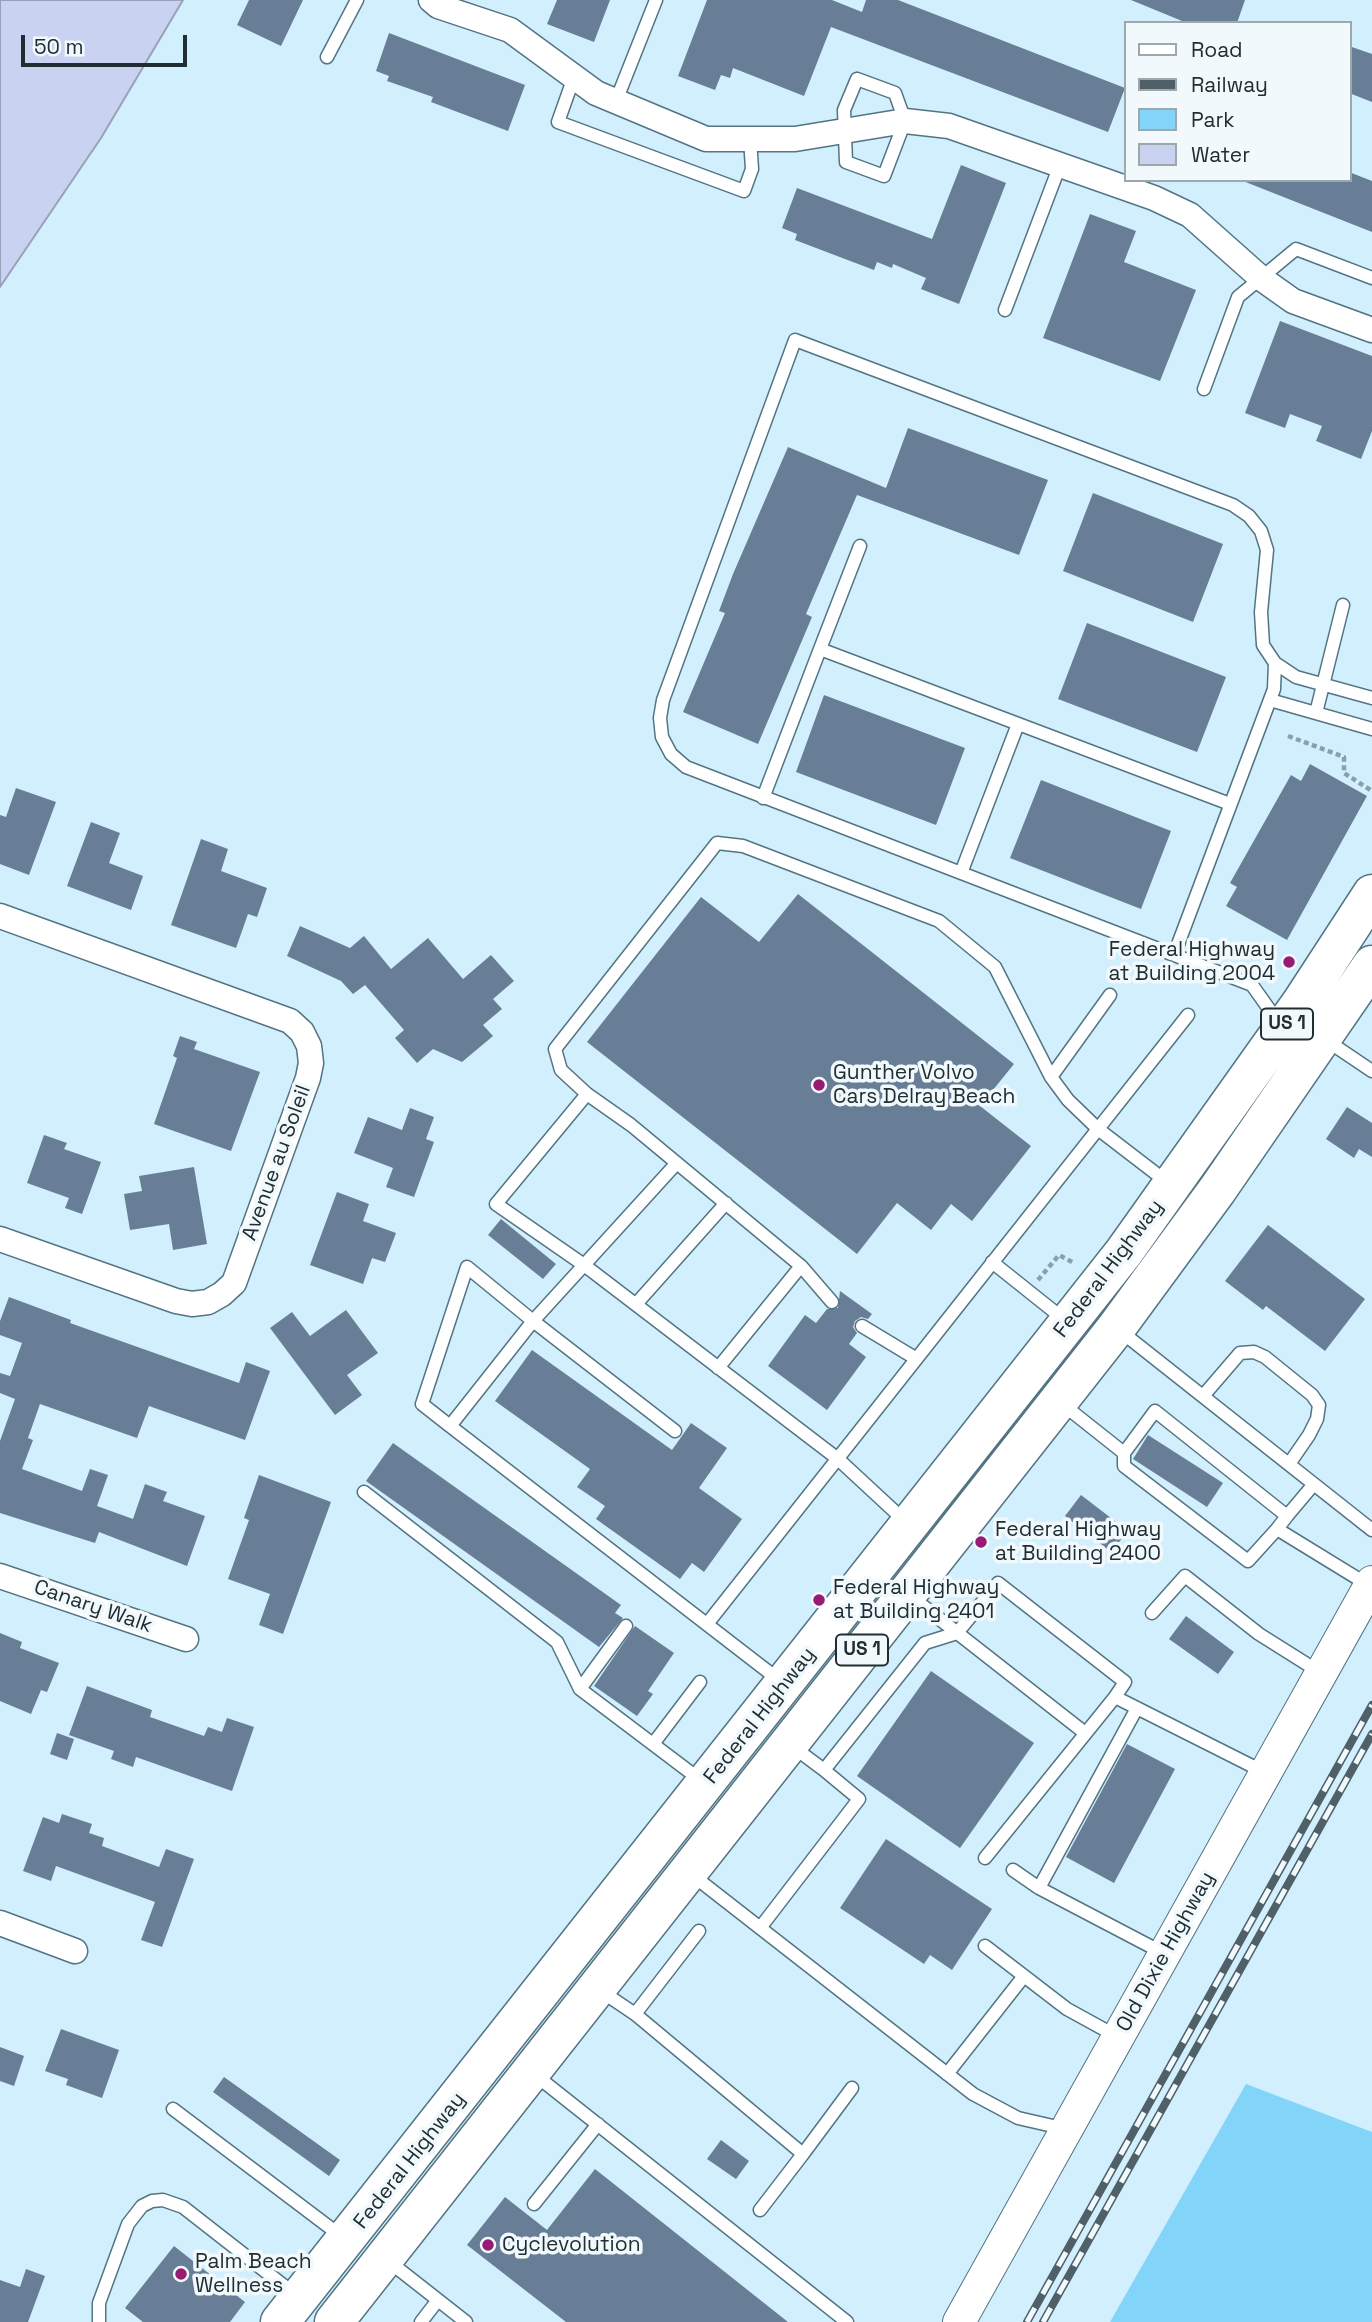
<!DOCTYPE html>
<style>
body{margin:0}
#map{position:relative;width:1372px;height:2322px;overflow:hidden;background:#d2effd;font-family:"Space Grotesk",sans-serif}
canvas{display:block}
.legend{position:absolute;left:1124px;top:21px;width:228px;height:161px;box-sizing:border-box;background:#f1f9fc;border:2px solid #9da8ac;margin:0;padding:9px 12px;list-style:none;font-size:21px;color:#202e34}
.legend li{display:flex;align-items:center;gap:14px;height:35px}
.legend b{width:35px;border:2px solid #9da8ac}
.scale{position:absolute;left:21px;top:35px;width:166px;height:32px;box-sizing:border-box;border:4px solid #202e34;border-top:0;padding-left:9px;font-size:21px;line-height:24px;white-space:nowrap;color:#202e34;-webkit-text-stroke:5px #f1f9fc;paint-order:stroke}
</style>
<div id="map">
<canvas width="1372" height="2322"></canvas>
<ul class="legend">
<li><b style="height:9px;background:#fff"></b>Road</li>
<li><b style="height:9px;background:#4f6069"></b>Railway</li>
<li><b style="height:19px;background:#82d5f9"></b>Park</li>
<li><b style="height:19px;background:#cad2f1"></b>Water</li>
</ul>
<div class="scale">50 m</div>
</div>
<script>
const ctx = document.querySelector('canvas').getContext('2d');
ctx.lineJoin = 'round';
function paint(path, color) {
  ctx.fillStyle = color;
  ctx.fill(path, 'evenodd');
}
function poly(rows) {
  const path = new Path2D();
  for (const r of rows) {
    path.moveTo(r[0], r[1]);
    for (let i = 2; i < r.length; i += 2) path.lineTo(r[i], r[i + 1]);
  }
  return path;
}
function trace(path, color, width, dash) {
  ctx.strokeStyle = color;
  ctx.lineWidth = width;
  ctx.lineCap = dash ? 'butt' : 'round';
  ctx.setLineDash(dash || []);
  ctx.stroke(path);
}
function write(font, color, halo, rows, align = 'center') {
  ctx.font = font + ' "Space Grotesk",sans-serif';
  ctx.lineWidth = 7;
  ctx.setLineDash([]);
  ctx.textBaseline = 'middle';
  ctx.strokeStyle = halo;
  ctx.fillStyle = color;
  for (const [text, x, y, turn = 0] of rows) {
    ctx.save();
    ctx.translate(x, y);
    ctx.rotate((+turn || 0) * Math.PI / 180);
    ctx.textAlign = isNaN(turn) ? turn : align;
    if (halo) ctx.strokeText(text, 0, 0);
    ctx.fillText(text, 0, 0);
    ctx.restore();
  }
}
const green = poly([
 [1246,2084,1372,2132,1372,2322,1110,2322]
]);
const water = poly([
 [0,0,183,0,101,138,0,287,0,0]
]);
const building = poly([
 [249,0,303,0,281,46,237,25],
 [557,0,610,0,594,42,547,24],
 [707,0,832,0,862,12,866,0,898,0,1125,88,1108,132,831,27,804,96,733,68,730,78,721,75,715,90,678,76],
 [1131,0,1245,0,1237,23,1187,23],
 [389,33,525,85,508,131,431,102,433,97,387,81,389,76,376,71],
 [1349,46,1372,54,1372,102,1349,93],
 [961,165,1006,183,959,304,921,289,926,278,893,264,892,268,877,262,874,270,795,240,797,234,782,228,797,188,932,239],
 [1349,172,1372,181,1372,232,1243,181,1349,180],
 [1090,214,1136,231,1124,262,1196,290,1160,381,1043,338],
 [1280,321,1372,356,1372,431,1361,459,1316,441,1322,426,1290,414,1285,428,1245,413],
 [908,428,1048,480,1019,555,857,495,806,614,812,617,758,744,683,712,725,613,719,611,733,574,788,447,886,488],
 [1093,493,1223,544,1193,622,1063,571],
 [1087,623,1226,677,1197,752,1058,699],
 [824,695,965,748,936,825,796,772],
 [1310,764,1367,796,1287,940,1226,906,1237,887,1230,883,1291,775,1301,781],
 [1041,780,1171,831,1141,909,1010,858],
 [16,788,56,802,29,875,0,864,0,815,6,817],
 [91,822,120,833,109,863,143,876,131,910,67,886],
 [201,839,228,849,221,871,267,888,257,917,248,914,236,948,171,925],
 [798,894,1014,1064,980,1106,1031,1146,972,1221,951,1204,931,1230,897,1203,857,1254,587,1042,701,897,759,942],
 [300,926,350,948,364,936,391,969,428,938,463,979,491,955,514,981,493,999,502,1009,483,1025,493,1036,462,1062,433,1049,417,1063,395,1038,404,1030,365,985,353,994,341,981,287,956],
 [180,1036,197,1042,194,1049,260,1072,231,1151,154,1124,177,1058,173,1056],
 [1347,1107,1372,1123,1372,1157,1359,1149,1354,1158,1326,1139],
 [410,1108,434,1117,426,1139,434,1142,414,1197,386,1187,393,1168,354,1153,368,1117,402,1130],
 [44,1135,67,1143,64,1149,101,1162,82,1214,65,1208,69,1198,27,1183],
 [194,1167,207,1244,173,1250,169,1224,130,1230,124,1194,142,1191,139,1176],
 [337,1192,369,1204,363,1221,396,1233,385,1262,372,1258,363,1284,310,1265],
 [501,1219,556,1264,543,1279,488,1235],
 [1268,1225,1365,1299,1325,1351,1266,1306,1263,1310,1225,1281],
 [840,1291,872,1314,868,1319,861,1317,855,1321,853,1327,857,1333,849,1344,866,1357,827,1410,768,1366,805,1315,816,1323,827,1309,838,1308],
 [9,1297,71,1320,70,1323,239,1383,246,1362,270,1371,245,1440,149,1406,137,1438,40,1404,28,1438,33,1440,22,1469,82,1491,90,1469,108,1475,97,1506,133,1519,145,1484,167,1492,163,1501,205,1516,187,1566,99,1532,95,1543,0,1513,0,1441,15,1399,0,1393,0,1373,10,1376,22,1343,0,1335,0,1321],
 [346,1310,378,1353,347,1375,362,1395,335,1415,270,1328,292,1312,310,1336],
 [532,1350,672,1450,691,1423,727,1448,699,1488,742,1519,704,1572,692,1563,680,1579,596,1519,605,1506,577,1487,590,1469,495,1401],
 [1148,1435,1223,1483,1207,1507,1133,1459],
 [393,1443,621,1605,615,1613,623,1618,599,1647,366,1481],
 [259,1475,331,1502,283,1634,259,1625,270,1594,228,1579,249,1520,244,1518],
 [1081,1495,1128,1531,1111,1552,1065,1516],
 [1186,1616,1234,1652,1218,1674,1169,1639],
 [635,1626,674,1653,648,1691,653,1694,637,1716,594,1686],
 [0,1633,22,1642,20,1648,59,1663,47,1692,41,1690,31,1714,0,1701],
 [931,1671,1034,1743,960,1848,857,1776],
 [87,1686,152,1710,150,1717,204,1736,208,1727,222,1732,227,1718,254,1727,232,1791,136,1757,133,1767,111,1759,114,1751,69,1735],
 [57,1733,74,1739,67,1760,50,1754],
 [1127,1744,1175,1769,1114,1883,1066,1857],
 [62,1814,92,1824,89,1833,104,1838,102,1846,159,1867,166,1849,194,1859,162,1947,141,1940,155,1902,56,1866,51,1881,23,1871,43,1817,59,1823],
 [886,1839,992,1909,952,1970,930,1955,924,1964,840,1908],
 [61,2029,119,2050,102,2098,66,2085,68,2079,45,2071],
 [0,2047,24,2056,14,2086,0,2081],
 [224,2077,340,2160,329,2176,213,2092],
 [721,2140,749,2161,736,2179,707,2159],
 [595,2169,788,2322,566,2322,467,2245,505,2197,547,2230],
 [174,2246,245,2302,230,2322,143,2322,125,2308],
 [26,2269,45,2276,28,2322,0,2322,0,2280,20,2287]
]);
const path = poly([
 [1288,736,1344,757,1344,773,1372,791],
 [1038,1280,1059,1255,1074,1263]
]);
const service = poly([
 [327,57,357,0],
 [574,77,558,122,744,191,752,169,750,139],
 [857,79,895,93,905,121,884,176,846,162,844,110,857,79],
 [616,101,656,0],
 [1005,310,1060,165],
 [1204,389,1238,297,1296,249,1372,278],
 [820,649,860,546],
 [1270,700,1372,729],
 [1316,713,1343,605],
 [763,798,820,649,1230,804],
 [961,873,1018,724],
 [1174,955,1274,689,1275,663],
 [1279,1023,1252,985,686,767,671,754,662,737,660,718,663,700,795,340,1233,505,1249,516,1261,531,1267,550,1261,612,1263,645,1275,663,1296,677,1372,698],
 [1326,1040,1372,1071],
 [1051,1077,1110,995],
 [587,1094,496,1204,584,1265,675,1165],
 [992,1262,1066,1321],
 [832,1302,801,1266,631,1125,587,1094,561,1070,555,1049,717,843,743,846,939,921,995,967,1051,1077,1068,1100,1098,1129,1167,1182],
 [637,1303,726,1203],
 [862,1326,915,1358],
 [1119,1330,1372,1530],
 [718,1368,801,1266],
 [1203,1396,1240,1353,1254,1352,1265,1357,1312,1395,1319,1405,1317,1419,1309,1435,1289,1464],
 [1061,1403,1124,1453,1124,1466,1248,1561,1277,1529,1370,1586],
 [450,1426,779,1680],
 [675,1431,533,1321,467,1267,422,1404,450,1426,533,1321,584,1265,838,1459,906,1522],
 [1124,1453,1155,1411,1287,1516,1277,1529],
 [364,1492,557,1642,580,1689,703,1782],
 [1287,1516,1314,1484],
 [909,1595,1085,1733],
 [1152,1613,1185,1576,1259,1634,1321,1673],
 [707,1624,1188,1015],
 [580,1689,626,1626],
 [1137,1708,1039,1888,1165,1954],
 [653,1744,700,1682],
 [792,1746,824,1770,925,1643,957,1633,998,1583,1125,1682,1115,1697],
 [985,1858,1115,1697,1266,1773],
 [1013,1870,1039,1888],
 [691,1874,973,2094,1018,2118,1066,2129],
 [760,1928,859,1799,824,1770],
 [985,1946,1067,2009,1118,2037],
 [601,1991,635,2014,803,2154,760,2210],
 [635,2014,699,1931],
 [534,2074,847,2322],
 [947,2074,1024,1976],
 [173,2109,341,2236],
 [803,2154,852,2088],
 [534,2204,598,2124],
 [387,2260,466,2322],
 [99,2322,99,2303,128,2224,142,2206,152,2201,163,2200,183,2207,297,2296],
 [421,2322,438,2300]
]);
const minor = poly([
 [431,0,438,6,510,30,596,93,706,139,795,139,905,121,949,126,1154,198,1190,215,1262,279,1293,301,1372,330],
 [0,916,290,1021,302,1032,309,1046,311,1063,308,1078,234,1283,222,1294,208,1302,192,1304,176,1301,0,1239],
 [0,1576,186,1639],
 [0,1923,75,1951]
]);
const tertiary = poly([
 [959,2322,1372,1582]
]);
const primary = poly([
 [280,2322,1124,1252,1301,1003,1372,894],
 [334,2322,1116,1328,1218,1189,1372,965]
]);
const rail = poly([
 [1027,2322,1372,1705],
 [1043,2322,1372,1734]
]);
const markers = [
 [1289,962,7,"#981b73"],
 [819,1085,7,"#981b73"],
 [981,1542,7,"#981b73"],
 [819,1600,7,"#981b73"],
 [488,2245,7,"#981b73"],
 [181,2274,7,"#981b73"]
];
const shields = [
 [1287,1024,52],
 [862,1650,52]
];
const shieldNames = [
 ["US 1",1287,1024],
 ["US 1",862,1650]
];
const poiNames = [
 ["Federal Highway",1275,950,"right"],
 ["at Building 2004",1275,974,"right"],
 ["Gunther Volvo",833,1073],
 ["Cars Delray Beach",833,1097],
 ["Federal Highway",995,1530],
 ["at Building 2400",995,1554],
 ["Federal Highway",833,1588],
 ["at Building 2401",833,1612],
 ["Cyclevolution",502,2245],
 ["Palm Beach",195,2262],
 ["Wellness",195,2286]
];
const streetNames = [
 ["Avenue au Soleil",277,1163,-70],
 ["Federal Highway",1109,1269,-53],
 ["Canary Walk",93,1607,19],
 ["Federal Highway",760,1716,-52],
 ["Old Dixie Highway",1166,1952,-61],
 ["Federal Highway",410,2161,-52]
];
paint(green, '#82d5f9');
paint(water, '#cad2f1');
trace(water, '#97a1b8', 2);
paint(building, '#687e96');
trace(service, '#537483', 15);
trace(minor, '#537483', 27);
trace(tertiary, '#537483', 34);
trace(primary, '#537483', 41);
trace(path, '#89a0ab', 4.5, [5, 3.5]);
trace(service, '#fff', 12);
trace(minor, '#fff', 24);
trace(tertiary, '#fff', 32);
trace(primary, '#fff', 38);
trace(rail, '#4f6069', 8);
trace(rail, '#f1f9fc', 5, [16]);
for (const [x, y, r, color] of markers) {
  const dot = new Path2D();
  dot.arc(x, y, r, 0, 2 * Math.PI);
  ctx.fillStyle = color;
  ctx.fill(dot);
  trace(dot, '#f1f9fc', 2.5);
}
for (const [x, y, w] of shields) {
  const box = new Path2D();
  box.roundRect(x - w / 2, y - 15.5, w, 31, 5);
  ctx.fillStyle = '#f1f9fc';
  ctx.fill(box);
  trace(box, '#202e34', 2);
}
write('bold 19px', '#202e34', null, shieldNames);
write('21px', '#202e34', '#f1f9fc', poiNames, 'left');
write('21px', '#202e34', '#f1f9fc', streetNames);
</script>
